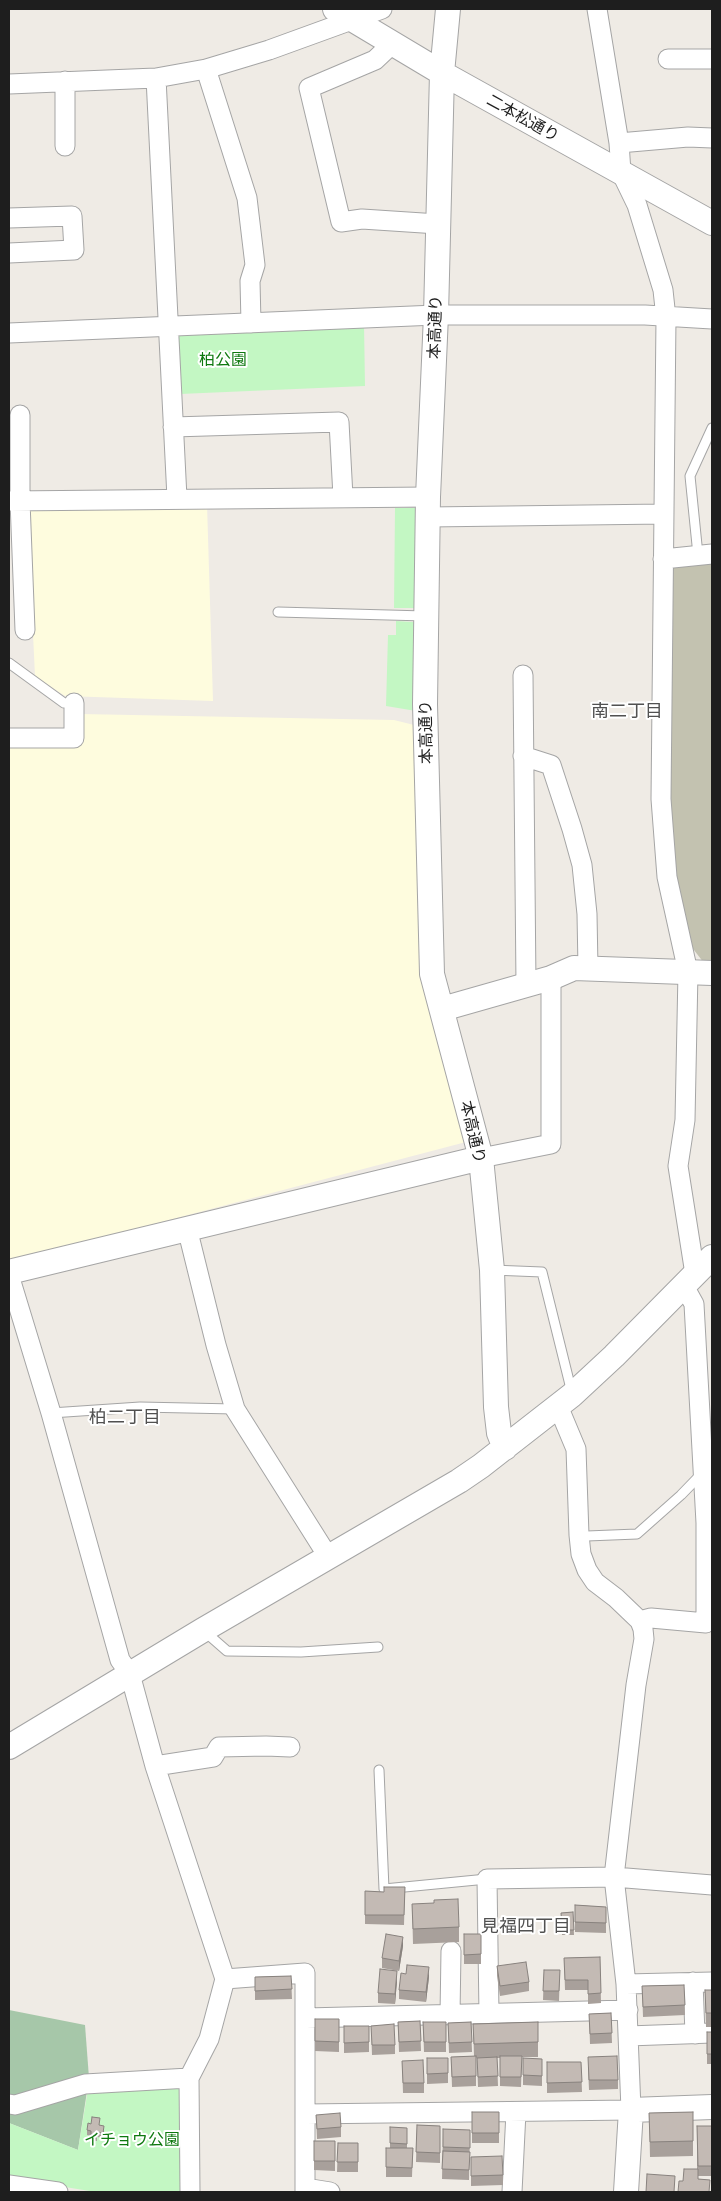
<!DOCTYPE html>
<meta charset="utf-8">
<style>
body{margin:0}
#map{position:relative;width:721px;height:2201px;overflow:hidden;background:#efebe5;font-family:"Exo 2",sans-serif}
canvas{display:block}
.frame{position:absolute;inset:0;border:10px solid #1e1e1e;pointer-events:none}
</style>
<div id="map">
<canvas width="721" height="2201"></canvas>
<div class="frame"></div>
</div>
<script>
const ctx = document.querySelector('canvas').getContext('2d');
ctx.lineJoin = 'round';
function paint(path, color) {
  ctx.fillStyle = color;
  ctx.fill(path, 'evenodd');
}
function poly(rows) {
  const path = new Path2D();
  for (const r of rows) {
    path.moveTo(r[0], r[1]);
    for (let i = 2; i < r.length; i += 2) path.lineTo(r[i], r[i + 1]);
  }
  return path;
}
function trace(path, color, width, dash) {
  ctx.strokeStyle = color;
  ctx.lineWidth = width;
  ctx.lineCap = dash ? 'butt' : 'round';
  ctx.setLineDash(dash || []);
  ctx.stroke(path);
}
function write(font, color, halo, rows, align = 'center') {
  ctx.font = font + ' "Exo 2","Noto Sans JP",sans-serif';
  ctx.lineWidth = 4;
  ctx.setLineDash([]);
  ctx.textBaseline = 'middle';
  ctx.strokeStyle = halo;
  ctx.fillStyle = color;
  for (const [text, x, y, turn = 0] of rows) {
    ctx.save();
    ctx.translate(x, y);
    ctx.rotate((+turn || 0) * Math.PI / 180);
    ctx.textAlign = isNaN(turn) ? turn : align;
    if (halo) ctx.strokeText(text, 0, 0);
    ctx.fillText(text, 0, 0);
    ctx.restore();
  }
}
const education = poly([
 [207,504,213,701,65,696,35,676,27,507],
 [80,714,394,720,418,726,423,976,466,1142,9,1262,9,741,80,742]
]);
const construction = poly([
 [712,560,712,964,704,963,687,941,674,870,668,799,670,568,678,562]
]);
const cemetery = poly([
 [9,2010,85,2025,89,2078,78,2150,9,2123]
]);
const park = poly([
 [364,324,365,386,180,394,177,336,183,330],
 [395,508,420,508,419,608,394,608],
 [396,621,413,622,417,624,416,711,386,706,388,635,396,635],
 [183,2087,185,2192,96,2192,9,2178,9,2123,78,2150,88,2089]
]);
const service = poly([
 [698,555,690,476,712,428],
 [278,612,425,616],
 [9,663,64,703,74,703],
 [492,1270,542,1272,572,1393],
 [51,1413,140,1407,235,1409],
 [579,1535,587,1536,637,1534,681,1495,712,1463],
 [203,1630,227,1651,301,1652,378,1647],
 [379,1770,384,1889,487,1879]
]);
const minor = poly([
 [597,9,619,143],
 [393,43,375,60,309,88,341,222,362,219,438,224],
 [668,59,712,59],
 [206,69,247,198,255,265,250,281,251,323],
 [156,78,177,498],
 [65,81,65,146],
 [9,84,156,78,206,69,269,50,382,9],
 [9,218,72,216,74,250,9,253],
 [9,333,436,315,645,315,712,319],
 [20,415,20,501,25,630],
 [173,427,339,422,343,497],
 [9,501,428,497],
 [428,517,664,514],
 [663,559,712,554],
 [523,675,526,985],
 [9,738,74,738,74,703],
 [523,756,551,765,572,829,582,865,587,914,588,968],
 [481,1158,551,1144,551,978],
 [187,1228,216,1345,235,1409,329,1558],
 [695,1274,678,1166,685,1120,688,972,667,877,661,799,666,318,663,290,637,205,621,172,619,143,688,137,712,138],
 [9,1275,51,1413,120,1660,130,1674,155,1766,225,1979,209,2039,189,2078,190,2192],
 [684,1286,694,1304,706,1523,712,1524],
 [640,1621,651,1618,706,1623,706,1523],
 [155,1766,213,1757,219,1747,266,1746,290,1747],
 [225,1979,305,1973,305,2192],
 [693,1982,695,2034],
 [626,1984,712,1982],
 [489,2014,487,1879,614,1877,712,1885],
 [450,2015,451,1951],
 [306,2018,628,2010],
 [628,2036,712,2033],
 [9,2104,15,2105,85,2084,189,2078],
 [306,2114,631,2110,626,1984,614,1877,636,1685,644,1639,643,1629,640,1621,616,1598,595,1582,587,1570,581,1554,579,1535,576,1449,558,1406],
 [9,2185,58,2192],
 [305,2188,330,2192],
 [512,2192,516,2112]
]);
const tertiary = poly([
 [335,9,442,73,712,223],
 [448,9,442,73,436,315,428,497,425,704,432,974,481,1158,492,1270,496,1407,499,1433,505,1448],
 [442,1009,551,978,574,968,712,973],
 [9,1272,481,1158],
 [9,1747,203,1630,459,1481,481,1466,572,1395,614,1356,712,1257],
 [626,2192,631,2110,712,2107]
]);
const wall = poly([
 [405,1887,404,1925,365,1924,365,1891,384,1892],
 [412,1904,459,1927,459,1942,413,1944],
 [575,1905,606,1907,606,1933,575,1932],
 [573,1912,574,1935,562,1935,561,1913],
 [464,1934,481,1954,481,1964,464,1964],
 [403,1946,399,1971,382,1968,382,1958],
 [600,1957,601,2003,588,2004,588,1990,565,1990,564,1958],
 [497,1966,529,1982,529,1991,500,1996,497,1976],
 [544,1970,560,1970,559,2001,543,2000],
 [291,1976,292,1999,255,2000,255,1977],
 [429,1977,426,2002,399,1999,399,1990],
 [397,1981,395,2004,378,2003,378,1993],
 [684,1985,685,2015,643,2017,642,1986],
 [705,1990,712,1990,712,2027,706,2027],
 [611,2013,612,2043,590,2044,589,2014],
 [315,2019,339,2019,339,2052,315,2051],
 [420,2021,421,2051,399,2052,398,2022],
 [423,2022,446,2022,446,2052,424,2052],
 [471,2022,472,2052,449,2053,448,2023],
 [473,2024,538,2042,538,2057,522,2057,521,2087,500,2086,500,2058,497,2058,498,2086,478,2087,477,2058,476,2058,476,2086,452,2087,451,2057,474,2056],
 [344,2026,369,2026,369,2052,344,2053],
 [371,2026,395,2045,395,2054,372,2055],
 [707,2032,712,2032,712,2064,707,2064],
 [427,2058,448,2058,448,2083,427,2084],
 [523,2058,542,2059,542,2086,523,2085],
 [402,2061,424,2083,424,2093,403,2093],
 [547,2062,581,2062,582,2092,547,2093],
 [588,2067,618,2080,618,2089,589,2090],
 [472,2112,499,2133,499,2143,472,2143],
 [693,2112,693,2156,650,2157,649,2113],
 [316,2115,341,2127,341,2137,317,2139],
 [100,2125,104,2131,103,2138,97,2137,97,2141,91,2140,91,2136,87,2135,87,2130],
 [417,2125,440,2126,440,2163,416,2162],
 [697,2126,712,2126,712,2176,698,2176,698,2179,710,2180,683,2181,697,2169],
 [390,2127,407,2128,407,2148,413,2148,412,2177,386,2177,386,2167,390,2148],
 [443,2129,470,2130,469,2180,442,2179],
 [314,2141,335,2141,335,2171,314,2170],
 [338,2143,358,2143,358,2172,337,2172],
 [471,2157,503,2175,503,2185,471,2186]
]);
const shadedWall = poly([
 [403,1937,403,1946,399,1971,399,1961],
 [429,1967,429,1977,426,2002,426,1992],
 [397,1971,397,1981,395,2004,395,1994]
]);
const building = poly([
 [384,1887,405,1887,404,1915,365,1915,365,1891,384,1892,384,1887],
 [458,1899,459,1927,413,1929,412,1904,434,1903,434,1900,458,1899],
 [575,1905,606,1907,606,1923,575,1922,575,1905],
 [573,1912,574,1930,562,1930,561,1913,573,1912],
 [386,1934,403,1937,399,1961,382,1958,386,1934],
 [464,1934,481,1934,481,1954,464,1955,464,1934],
 [600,1957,601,1993,588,1994,588,1980,565,1980,564,1958,600,1957],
 [526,1962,529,1982,500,1986,497,1966,526,1962],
 [407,1965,429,1967,426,1992,399,1990,401,1973,406,1974,407,1965],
 [380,1969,397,1971,395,1994,378,1993,380,1969],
 [544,1970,560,1970,559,1991,543,1991,544,1970],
 [291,1976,292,1989,255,1991,255,1977,291,1976],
 [684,1985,685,2005,643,2007,642,1986,684,1985],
 [705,1990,712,1990,712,2013,706,2013,705,1990],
 [611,2013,612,2033,590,2034,589,2014,611,2013],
 [315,2019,339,2019,339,2042,315,2041,315,2019],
 [420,2021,421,2041,399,2042,398,2022,420,2021],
 [423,2022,446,2022,446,2042,424,2042,423,2022],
 [471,2022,472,2042,449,2043,448,2023,471,2022],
 [538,2022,538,2042,474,2044,473,2024,538,2022],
 [394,2024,395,2045,372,2045,371,2026,394,2024],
 [344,2026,369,2026,369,2042,344,2043,344,2026],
 [707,2032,712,2032,712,2054,707,2054,707,2032],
 [476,2056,476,2076,452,2077,451,2057,476,2056],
 [500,2056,522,2056,521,2077,500,2077,500,2056],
 [617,2056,618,2080,589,2080,588,2057,617,2056],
 [497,2057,498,2076,478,2077,477,2058,497,2057],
 [427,2058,448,2058,448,2073,427,2074,427,2058],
 [523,2058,542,2059,542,2076,523,2075,523,2058],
 [423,2060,424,2083,403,2083,402,2061,423,2060],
 [547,2062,581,2062,582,2082,547,2083,547,2062],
 [472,2112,499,2112,499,2133,472,2133,472,2112],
 [693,2112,693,2141,650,2142,649,2113,693,2112],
 [340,2113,341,2127,317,2129,316,2115,340,2113],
 [92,2117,100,2118,99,2125,104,2126,103,2133,97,2132,97,2136,91,2135,91,2131,87,2130,88,2123,91,2124,92,2117],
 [417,2125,440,2126,440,2153,416,2152,417,2125],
 [697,2126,712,2126,712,2166,698,2166,697,2126],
 [390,2127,407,2128,407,2144,390,2143,390,2127],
 [443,2129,470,2130,470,2148,443,2147,443,2129],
 [314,2141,335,2141,335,2161,314,2161,314,2141],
 [338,2143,358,2143,358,2162,337,2162,338,2143],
 [386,2148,413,2148,412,2168,386,2167,386,2148],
 [443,2151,470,2152,469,2170,442,2169,443,2151],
 [502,2156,503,2175,471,2176,471,2157,502,2156],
 [684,2169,698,2169,698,2179,710,2180,709,2192,678,2192,679,2181,683,2181,684,2169],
 [647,2174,675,2176,674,2192,646,2192,647,2174]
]);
const streetNames = [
 ["二本松通り",523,118,29],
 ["本高通り",435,327,-88],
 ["本高通り",426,732,-91],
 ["本高通り",473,1132,77]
];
const parkNames = [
 ["柏公園",223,360],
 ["イチョウ公園",132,2140]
];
const neighbourhoodNames = [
 ["南二丁目",627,711],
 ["柏二丁目",125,1417],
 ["見福四丁目",526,1926]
];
paint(education, '#fefcde');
paint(construction, '#c3c2b0');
paint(cemetery, '#a6c7a9');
paint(park, '#c3f7c3');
trace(service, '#a5a5a5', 11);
trace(minor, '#a5a5a5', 21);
trace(tertiary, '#a5a5a5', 26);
trace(service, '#fff', 9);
trace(minor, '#fff', 19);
trace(tertiary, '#fff', 24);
paint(wall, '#a8a09b');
paint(shadedWall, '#88827e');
paint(building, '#c3bab4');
trace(building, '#88827e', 1);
write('16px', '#1e1e1e', '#fff', streetNames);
write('16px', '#0f7910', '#fff', parkNames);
write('18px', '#515151', '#fff', neighbourhoodNames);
</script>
